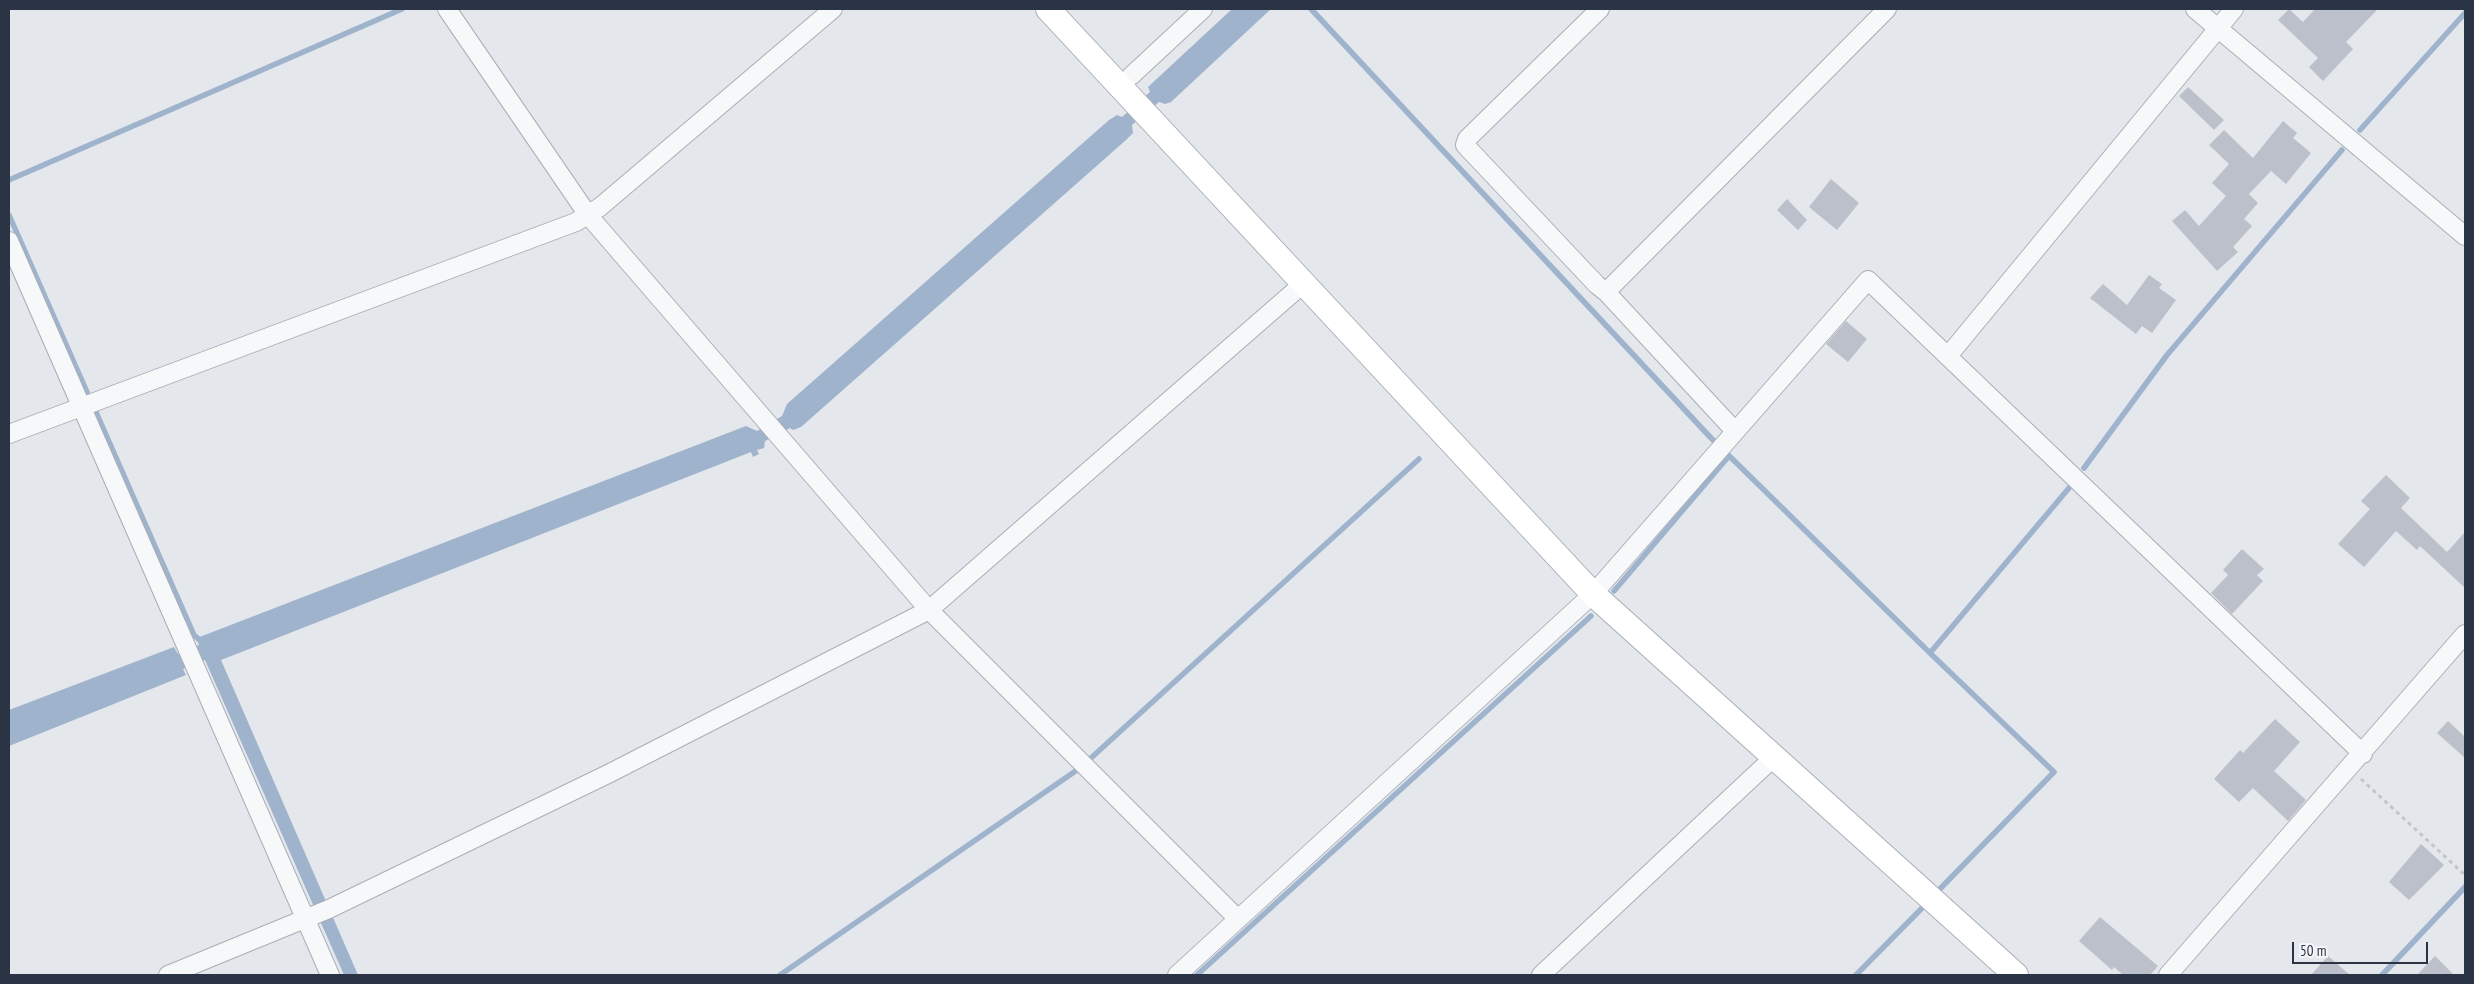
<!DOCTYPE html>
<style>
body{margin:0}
#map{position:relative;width:2474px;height:984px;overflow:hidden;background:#e4e7ec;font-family:"PT Sans Narrow",sans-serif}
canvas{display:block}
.frame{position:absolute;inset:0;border:10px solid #2b3445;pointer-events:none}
.scale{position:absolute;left:2292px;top:942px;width:136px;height:22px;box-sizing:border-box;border:2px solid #2b3445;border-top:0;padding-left:6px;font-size:15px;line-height:18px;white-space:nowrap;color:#2b3445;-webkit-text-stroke:4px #f4f6f9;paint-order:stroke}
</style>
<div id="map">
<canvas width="2474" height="984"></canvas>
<div class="frame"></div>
<div class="scale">50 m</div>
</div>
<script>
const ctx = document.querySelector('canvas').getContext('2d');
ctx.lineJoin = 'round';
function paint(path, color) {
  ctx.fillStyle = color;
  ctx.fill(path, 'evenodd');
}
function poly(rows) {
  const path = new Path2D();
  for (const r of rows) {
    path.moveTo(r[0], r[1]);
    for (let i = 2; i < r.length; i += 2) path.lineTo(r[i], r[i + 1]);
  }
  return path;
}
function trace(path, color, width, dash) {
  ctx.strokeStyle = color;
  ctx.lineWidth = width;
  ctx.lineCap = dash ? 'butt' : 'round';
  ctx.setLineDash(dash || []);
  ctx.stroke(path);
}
const water = poly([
 [1232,9,1271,9,1171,102,1165,104,1159,102,1132,125,1133,133,1126,140,801,427,793,430,790,428,765,441,764,448,757,450,759,454,753,457,751,452,221,660,358,975,344,975,205,660,183,669,186,675,9,746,9,710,174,647,178,654,199,645,197,638,746,426,757,431,782,416,787,404,1109,120,1117,115,1122,117,1150,92,1148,87]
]);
const stream = poly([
 [1311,9,1711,438,1930,653,2069,488],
 [2360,130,2465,13],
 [9,180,402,9],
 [9,215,87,392],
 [96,412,194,635,203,643],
 [2084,468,2167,355,2342,150],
 [1614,591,1729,456],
 [1930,653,2054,772,1935,894],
 [1091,758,1419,459],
 [780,975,1077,770],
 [1197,975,1591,616],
 [1856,975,1927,903],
 [2382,975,2465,887]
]);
const building = poly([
 [2289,9,2303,22,2315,9,2378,9,2346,42,2353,49,2323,81,2309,67,2318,58,2278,20],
 [2188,87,2224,120,2214,130,2179,96],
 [2283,121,2297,133,2293,138,2311,153,2286,184,2271,171,2249,194,2258,203,2244,219,2252,226,2233,247,2238,252,2217,271,2172,221,2185,210,2199,226,2226,196,2212,183,2229,164,2209,145,2224,130,2253,158],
 [1831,179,1859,203,1837,230,1809,207],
 [1787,199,1807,220,1798,230,1777,210],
 [2149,275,2162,284,2159,288,2176,300,2152,333,2142,326,2136,334,2090,298,2103,284,2127,305],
 [1846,321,1867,339,1848,362,1826,344],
 [2386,475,2410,498,2401,508,2447,552,2465,532,2465,588,2420,546,2417,550,2396,531,2364,567,2338,544,2370,509,2361,501],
 [2242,549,2264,569,2257,575,2263,581,2232,614,2211,593,2228,575,2223,570],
 [2275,719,2300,742,2274,771,2306,800,2288,821,2253,788,2239,802,2214,779,2240,750,2243,753],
 [2448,721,2465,737,2465,758,2437,733],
 [2421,844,2444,865,2409,900,2389,882],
 [2100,917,2158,966,2150,975,2123,975,2114,967,2112,970,2079,941],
 [2328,956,2350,975,2311,975],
 [2435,956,2454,975,2417,975]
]);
const path = poly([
 [2361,779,2465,875]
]);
const street = poly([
 [447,9,588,215,929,610,1238,919],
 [1600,9,1467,139,1465,145,1597,285,1606,292,1734,430],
 [2195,9,2465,236],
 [1131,76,1203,9],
 [9,241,330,975],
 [1606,292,1887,9],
 [1948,356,2234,9],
 [9,434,576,222,600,207,833,9],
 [168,975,329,909,608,774,929,610,1304,283],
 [1177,975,1593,594,1868,280,2363,754],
 [1541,975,1773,758],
 [2168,975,2465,634]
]);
const secondary = poly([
 [1048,9,1593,594,2016,975]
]);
paint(water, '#9fb4cc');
trace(stream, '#9fb4cc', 5.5);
paint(building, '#bbc0ca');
trace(street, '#a9aeb7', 20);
trace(secondary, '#a9aeb7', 26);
trace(path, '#c2c5cb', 3, [4, 4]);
trace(street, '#f7f8fa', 18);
trace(secondary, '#fff', 24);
</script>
